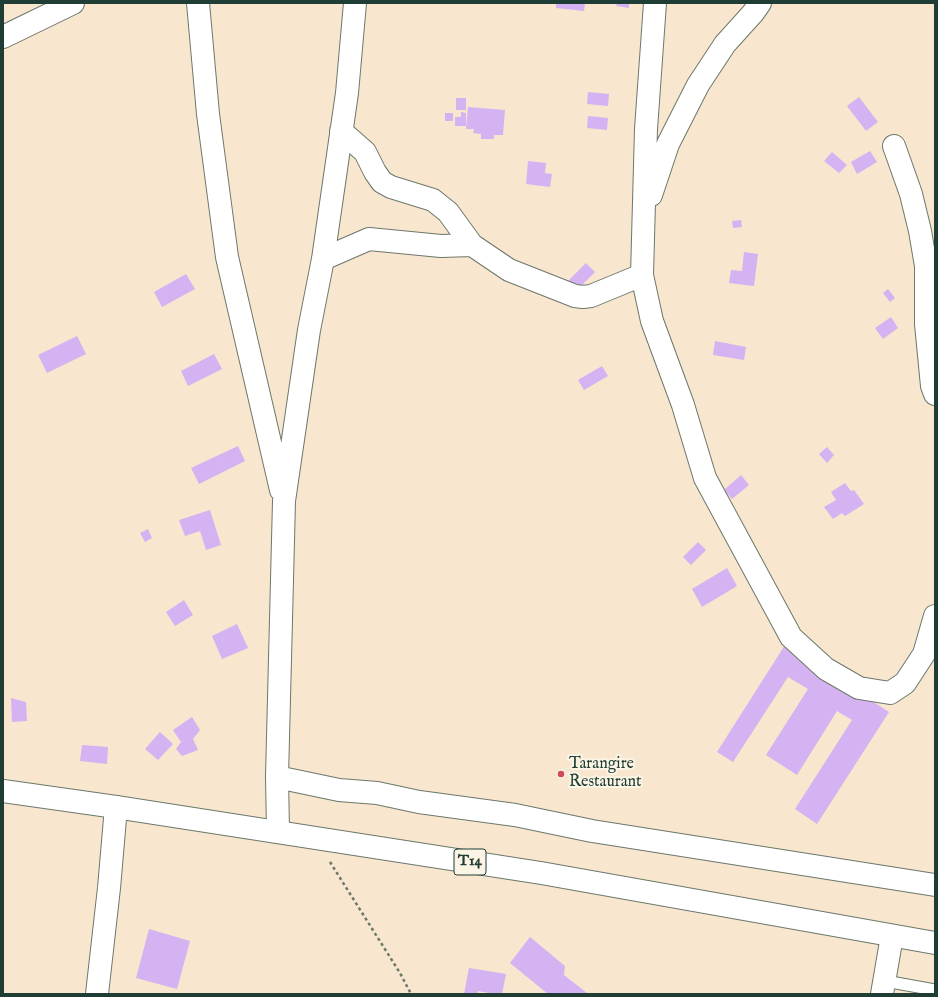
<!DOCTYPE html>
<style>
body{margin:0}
#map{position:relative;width:938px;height:997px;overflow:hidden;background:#f8e6cf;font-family:"IM FELL English",serif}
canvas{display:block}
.frame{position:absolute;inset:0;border:4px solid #1f3d34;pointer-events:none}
</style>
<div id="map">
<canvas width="938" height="997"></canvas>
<div class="frame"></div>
</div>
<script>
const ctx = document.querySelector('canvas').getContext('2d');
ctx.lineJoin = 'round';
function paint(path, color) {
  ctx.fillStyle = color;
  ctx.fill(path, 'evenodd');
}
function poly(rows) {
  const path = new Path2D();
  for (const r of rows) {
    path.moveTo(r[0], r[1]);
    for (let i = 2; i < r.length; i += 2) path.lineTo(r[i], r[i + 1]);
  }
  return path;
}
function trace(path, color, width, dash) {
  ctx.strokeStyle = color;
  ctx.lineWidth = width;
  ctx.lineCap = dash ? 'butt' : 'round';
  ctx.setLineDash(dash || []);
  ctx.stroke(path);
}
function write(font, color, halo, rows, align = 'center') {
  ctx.font = font + ' "IM FELL English",serif';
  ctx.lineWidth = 4;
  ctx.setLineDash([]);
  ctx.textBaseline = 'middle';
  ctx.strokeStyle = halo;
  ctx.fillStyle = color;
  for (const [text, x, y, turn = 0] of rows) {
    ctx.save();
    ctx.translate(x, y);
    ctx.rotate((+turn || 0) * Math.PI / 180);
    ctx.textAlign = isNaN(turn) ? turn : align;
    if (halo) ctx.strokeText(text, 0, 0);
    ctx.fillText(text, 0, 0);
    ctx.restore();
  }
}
const building = poly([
 [556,3,585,3,584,11,556,8],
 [617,3,629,3,629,8,616,6],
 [588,92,609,94,608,106,587,104],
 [859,97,878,122,866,131,847,106],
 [456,98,466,98,466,110,456,110],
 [468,107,505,110,503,135,494,135,494,139,481,139,481,134,473,133,474,129,466,129],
 [461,112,466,113,466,126,455,126,455,117,461,117],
 [445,113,453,113,453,121,445,121],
 [588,116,608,118,607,130,587,128],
 [870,151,877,162,857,174,851,162],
 [832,152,847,165,839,173,824,161],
 [528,161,546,163,545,173,552,174,550,187,526,184],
 [741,220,742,227,733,228,732,221],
 [744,252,758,254,754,286,729,283,731,270,742,271],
 [586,263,595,272,576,291,567,282],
 [186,274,195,289,162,307,154,292],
 [888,289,895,298,890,302,883,293],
 [891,317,898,328,883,339,875,328],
 [77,336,86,354,47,373,38,355],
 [715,341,746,347,744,360,713,355],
 [214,354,222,369,188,386,181,371],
 [602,366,608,376,584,390,578,380],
 [238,446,245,461,199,484,191,468],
 [827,447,834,455,827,463,819,454],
 [741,475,749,485,732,499,724,490],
 [845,483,851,491,854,490,864,504,845,516,842,513,833,519,824,507,836,500,831,492],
 [210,510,221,545,206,550,200,531,185,536,179,520],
 [148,529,152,538,145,542,140,533],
 [698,542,706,550,691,565,683,557],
 [727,568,737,586,702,607,692,589],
 [184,600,193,615,175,626,166,612],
 [237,624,248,648,222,659,212,636],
 [785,645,889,712,817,824,795,809,852,720,837,711,797,775,766,755,808,689,788,677,733,762,717,752],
 [11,698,26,702,27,721,12,722],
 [192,717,200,730,193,739,198,750,182,756,176,749,181,742,173,730],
 [160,732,173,744,158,760,145,749],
 [82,745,108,747,107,764,80,761],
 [149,929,190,941,177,989,136,978],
 [530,937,565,966,564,975,587,993,587,994,548,994,510,963],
 [469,968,506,974,502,994,489,994,489,993,478,991,477,994,464,994]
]);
const path = poly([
 [330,862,400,973,411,994]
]);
const lane = poly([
 [885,981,935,990]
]);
const street = poly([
 [198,3,208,114,227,257,281,490],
 [655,3,646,129,642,275,652,321,683,405,705,478,791,637,826,669,859,688,890,693,905,683,924,654,935,616],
 [3,37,73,3],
 [341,131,365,152,375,172,382,182,391,187,433,200,448,212,472,245,509,270,575,296,583,297,591,296,642,275],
 [894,146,911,194,920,231,926,266,926,324,932,386,935,394],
 [651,195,668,144,698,85,725,44,753,13,760,3],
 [323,259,369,239,441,246,472,245],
 [277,777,339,790,377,793,419,802,515,815,592,831,935,885],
 [278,832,277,777,284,501,309,330,323,259,347,93,355,3],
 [97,994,109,888,116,807],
 [882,994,892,936]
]);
const highway = poly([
 [3,791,116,807,541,873,935,943]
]);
const markers = [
 [561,774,4,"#d1495b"]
];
const shields = [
 [470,862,32]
];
const shieldNames = [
 ["T14",470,862]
];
const poiNames = [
 ["Tarangire",569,765],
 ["Restaurant",569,783]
];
paint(building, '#d5b2f2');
trace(lane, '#6b786a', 13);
trace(street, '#6b786a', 24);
trace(highway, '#6b786a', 24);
trace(path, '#6b786a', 2.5, [3, 3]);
trace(lane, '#fff', 11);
trace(street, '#fff', 22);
trace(highway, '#fff', 22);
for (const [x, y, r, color] of markers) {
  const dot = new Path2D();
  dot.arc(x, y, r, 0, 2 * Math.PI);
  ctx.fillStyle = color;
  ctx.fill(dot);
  trace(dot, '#fcf5e5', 1.5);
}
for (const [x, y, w] of shields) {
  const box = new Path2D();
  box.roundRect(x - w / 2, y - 13, w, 26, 3);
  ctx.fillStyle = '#fcf5e5';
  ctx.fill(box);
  trace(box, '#1f3d34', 1);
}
write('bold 15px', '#1f3d34', null, shieldNames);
write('16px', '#1f3d34', '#fcf5e5', poiNames, 'left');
</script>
